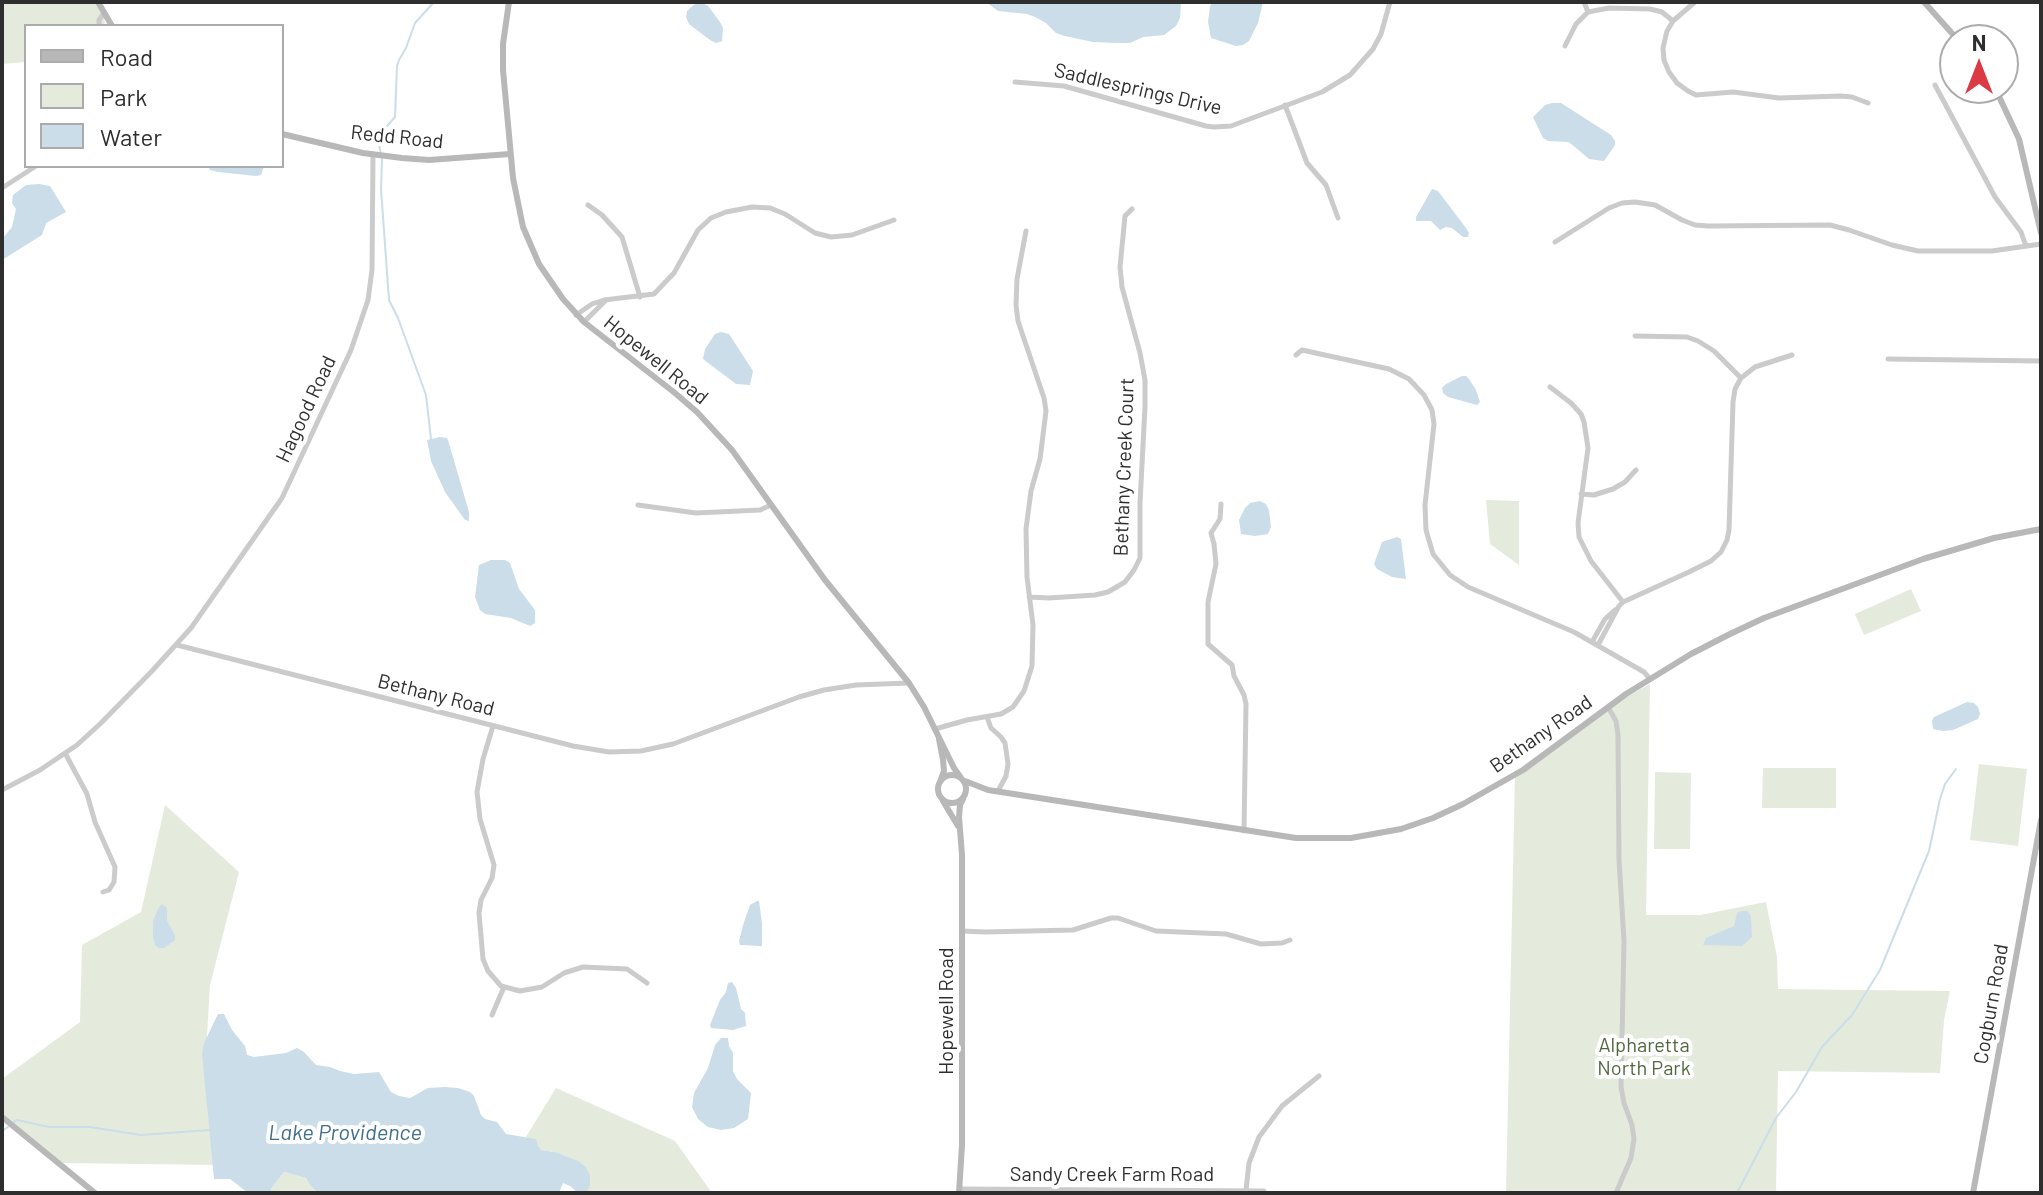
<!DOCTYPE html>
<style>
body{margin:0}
#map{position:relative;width:2043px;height:1195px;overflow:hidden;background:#fff;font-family:Barlow,sans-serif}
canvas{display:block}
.frame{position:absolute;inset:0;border:4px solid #2e2e2e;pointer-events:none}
.legend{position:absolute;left:24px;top:24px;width:260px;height:144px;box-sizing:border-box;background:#fff;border:2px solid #ababab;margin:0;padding:10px 14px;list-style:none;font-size:24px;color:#2e2e2e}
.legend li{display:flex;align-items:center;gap:16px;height:40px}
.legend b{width:40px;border:2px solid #ababab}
.north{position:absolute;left:1939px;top:24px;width:80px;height:80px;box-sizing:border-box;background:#fff;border:2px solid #ababab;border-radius:50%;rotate:0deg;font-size:22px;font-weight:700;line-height:32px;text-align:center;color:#2e2e2e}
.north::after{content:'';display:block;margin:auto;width:28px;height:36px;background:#db3a45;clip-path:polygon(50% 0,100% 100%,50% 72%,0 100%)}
</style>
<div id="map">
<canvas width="2043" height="1195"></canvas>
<div class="frame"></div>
<ul class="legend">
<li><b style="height:10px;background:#b8b8b8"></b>Road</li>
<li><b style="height:22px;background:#e4ebdd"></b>Park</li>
<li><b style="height:22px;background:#cadde9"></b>Water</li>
</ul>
<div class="north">N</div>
</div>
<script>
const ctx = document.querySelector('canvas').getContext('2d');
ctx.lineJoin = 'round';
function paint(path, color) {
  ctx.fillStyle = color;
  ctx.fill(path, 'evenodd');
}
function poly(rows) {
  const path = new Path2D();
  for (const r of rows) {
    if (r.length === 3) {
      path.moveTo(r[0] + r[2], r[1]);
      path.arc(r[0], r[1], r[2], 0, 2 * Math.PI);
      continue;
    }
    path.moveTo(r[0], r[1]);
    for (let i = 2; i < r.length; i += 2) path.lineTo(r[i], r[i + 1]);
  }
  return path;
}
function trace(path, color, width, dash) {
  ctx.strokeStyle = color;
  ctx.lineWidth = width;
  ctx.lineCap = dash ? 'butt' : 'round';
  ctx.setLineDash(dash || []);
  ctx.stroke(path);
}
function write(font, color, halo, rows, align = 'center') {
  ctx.font = font + ' Barlow,sans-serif';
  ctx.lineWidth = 8;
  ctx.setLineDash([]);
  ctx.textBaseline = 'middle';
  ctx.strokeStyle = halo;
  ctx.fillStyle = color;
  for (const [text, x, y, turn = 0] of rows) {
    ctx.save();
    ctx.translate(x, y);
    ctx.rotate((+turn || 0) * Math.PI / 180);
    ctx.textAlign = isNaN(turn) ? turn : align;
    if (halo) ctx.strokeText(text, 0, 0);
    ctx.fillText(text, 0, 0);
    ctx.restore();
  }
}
const green = poly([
 [2,2,98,2,104,15,105,26,26,26,26,62,2,64],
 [1486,500,1519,501,1519,565,1490,544],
 [1911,589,1921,611,1864,635,1855,614],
 [1650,684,1646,915,1700,915,1766,902,1777,957,1778,989,1950,991,1944,1020,1940,1073,1778,1071,1776,1193,1506,1193,1515,776,1603,710],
 [1979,764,2027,769,2018,846,1970,840],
 [1763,768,1836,768,1836,808,1762,808],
 [1655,772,1691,773,1690,849,1654,849],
 [165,805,239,872,210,985,206,1052,208,1117,218,1165,62,1163,2,1117,2,1079,80,1022,82,945,141,912],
 [556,1088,675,1141,712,1193,586,1193,587,1192,587,1170,585,1166,555,1152,541,1150,526,1137],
 [284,1172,306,1178,310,1185,318,1193,271,1193,271,1189]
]);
const water = poly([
 [986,2,1181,2,1180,18,1176,26,1164,35,1143,37,1130,43,1116,43,1093,42,1065,36,1056,33,1046,23,1035,17,1027,14,998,11],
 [1213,2,1263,2,1258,23,1249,41,1243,45,1236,46,1211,38,1208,22,1210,6],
 [702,3,708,6,720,22,723,28,722,41,716,43,710,40,689,24,686,17,687,11,695,4],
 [1552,103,1561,103,1611,135,1615,141,1615,145,1604,161,1589,159,1569,142,1548,141,1543,138,1533,117,1545,105],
 [208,166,264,166,261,175,256,176,218,172,210,170],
 [39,184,50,186,66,212,46,223,42,235,2,260,2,239,12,227,16,209,12,203,13,195,26,185],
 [1432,189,1438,191,1466,228,1469,233,1468,237,1463,237,1452,228,1446,227,1440,230,1431,221,1416,221,1416,217],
 [721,332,729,334,753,371,750,385,736,384,703,359,705,349,715,334],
 [1462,376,1466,376,1469,379,1476,390,1480,402,1477,405,1448,397,1443,393,1442,388,1446,384],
 [440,437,447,438,448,440,469,512,469,521,465,520,445,492,431,461,427,440],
 [1260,501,1266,504,1269,510,1271,527,1268,534,1255,536,1241,534,1239,520,1245,508,1250,503],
 [1397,537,1401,539,1406,579,1392,577,1377,569,1374,564,1382,542],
 [491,560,505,560,510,563,519,589,535,610,535,623,530,626,511,618,485,614,480,610,475,597,479,565],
 [1967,702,1974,703,1978,707,1980,714,1978,719,1953,730,1943,731,1933,729,1932,721,1934,717],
 [757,901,759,901,762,923,762,946,740,945,739,941,744,922,750,905],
 [162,904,167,908,167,921,175,935,175,940,164,948,159,948,155,945,153,936,153,921,158,909],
 [1741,911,1748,911,1751,917,1752,937,1742,946,1703,945,1706,938,1734,926,1737,913],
 [732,982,736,988,741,1009,745,1013,746,1026,733,1030,711,1028,710,1025,720,1000,726,992,728,983],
 [218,1014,224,1014,232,1030,245,1046,247,1055,254,1057,286,1053,297,1048,304,1052,316,1065,330,1067,340,1071,354,1074,379,1072,391,1092,399,1096,410,1098,428,1088,445,1087,458,1088,470,1092,474,1096,481,1115,485,1119,497,1122,506,1134,536,1139,538,1146,541,1150,555,1152,578,1161,585,1166,590,1175,590,1186,586,1193,578,1193,570,1186,563,1183,559,1193,318,1193,310,1185,306,1178,284,1172,271,1189,271,1193,248,1193,230,1179,214,1179,202,1053,204,1043],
 [721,1038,728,1038,729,1046,733,1053,733,1071,737,1079,751,1093,748,1119,734,1128,721,1130,708,1127,698,1119,692,1107,694,1093,708,1068,715,1045]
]);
const stream = poly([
 [431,439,426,395,398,318,389,300,381,189,382,158,379,145,382,132,395,117,397,66,399,60,406,48,415,23,434,2],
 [14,1122,17,1120,49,1127,90,1127,141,1135,210,1130],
 [2,1131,8,1127],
 [1737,1193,1776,1118,1796,1092,1822,1047,1852,1015,1880,970,1929,851,1940,799,1945,784,1956,769]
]);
const street = poly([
 [1584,2,1588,12],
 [1695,2,1673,21,1667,31,1663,48,1664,60,1669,72,1677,83,1688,91,1696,95,1733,92,1779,98,1841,96,1852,97,1868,103],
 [99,26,99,20,104,13],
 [1565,46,1576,24,1588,12,1609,8,1650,9,1662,12,1673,21],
 [1015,82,1064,86,1206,126,1214,127,1231,126,1322,92,1350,75,1373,49,1381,34,1390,2],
 [1935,85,1995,197,2021,232,2026,246],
 [1285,105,1307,163,1326,185,1338,218],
 [2,188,36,166],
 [588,205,602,215,622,237,640,297],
 [1555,242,1609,208,1622,203,1635,202,1655,205,1682,220,1695,225,1708,226,1830,225,1849,230,1892,245,1918,251,1992,251,2041,244],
 [576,315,592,304,604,300,654,294,674,273,698,230,711,218,726,212,752,207,770,208,785,214,815,233,831,237,852,235,894,220],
 [584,322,606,300],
 [1635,336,1687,337,1698,341,1714,351,1741,378],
 [1296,355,1302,350,1389,369,1409,379,1424,395,1432,410,1434,424,1425,505,1426,530,1433,554,1450,575,1468,587,1574,632,1644,672,1650,679],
 [1888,359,2041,361],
 [1550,387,1571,403,1581,414,1584,422,1588,448,1578,523,1579,537,1591,561,1623,602],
 [1581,494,1594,495,1613,489,1625,482,1636,470],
 [1221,504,1220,519,1211,533,1214,544,1216,564,1208,602,1208,644,1232,665,1234,676,1244,695,1246,704,1244,831],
 [638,505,696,513,760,510,771,505],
 [1029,597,1049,598,1095,595,1108,592,1125,582,1134,570,1140,558,1140,503,1145,407,1145,380,1140,353,1122,287,1120,267,1125,216,1132,209],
 [1592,642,1605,619,1615,610],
 [177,645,573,746,609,752,641,751,673,744,799,697,824,690,856,685,909,683],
 [1598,645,1619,606,1623,602,1689,572,1711,561,1721,552,1727,540,1729,530,1733,402,1735,389,1741,378,1755,367,1792,355],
 [1608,707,1616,721,1618,735,1619,860,1624,941,1621,1087,1624,1103,1632,1125,1634,1139,1631,1158,1616,1193],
 [987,717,991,728,1001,737,1005,743,1008,764,1006,776,998,791],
 [493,726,483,759,477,792,480,819,494,865,492,878,481,900,479,913,483,959,488,971,501,986,520,991,542,987,564,973,583,967,627,969,647,983],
 [935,729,967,720,1001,714,1013,707,1024,691,1032,666,1033,625,1027,577,1026,529,1031,491,1040,459,1046,411,1044,398,1018,321,1016,305,1017,279,1026,231],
 [65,753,87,794,95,822,115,867,114,882,109,890,103,892],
 [2,790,40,770,77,745,101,723,152,671,191,628,282,498,351,350,368,300,372,270,373,154],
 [962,931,985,932,1073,930,1111,918,1118,918,1156,931,1226,934,1261,944,1282,943,1290,940],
 [492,1015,504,987],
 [960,1189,1264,1191],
 [1246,1190,1249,1163,1259,1137,1282,1106,1319,1076]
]);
const secondary = poly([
 [98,2,112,26],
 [509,2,503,44,503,70,513,178,523,227,539,264,563,299,584,322,675,393,697,412,732,450,825,580,909,683,924,707,954,768,961,778],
 [1924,2,1958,40],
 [1995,88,2019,139,2041,233],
 [282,134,363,153,402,158,429,160,510,154],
 [939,739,943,760,944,771,941,779],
 [952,789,14],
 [965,781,988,790,1296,838,1351,838,1401,829,1433,818,1463,804,1523,770,1626,694,1691,654,1730,634,1764,618,1923,559,1994,538,2041,529],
 [943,801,958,826],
 [2,1117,95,1193],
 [959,1193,962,1145,962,855,959,817,960,805,963,799],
 [1973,1193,2041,820]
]);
const streetNames = [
 ["Saddlesprings Drive",1138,89,13],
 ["Redd Road",397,137,6],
 ["Hopewell Road",656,360,39],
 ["Hagood Road",306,409,-65],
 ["Bethany Creek Court",1124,467,-88],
 ["Bethany Road",436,695,14],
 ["Bethany Road",1541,734,-35],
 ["Cogburn Road",1991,1004,-80],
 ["Hopewell Road",946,1011,-90],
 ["Sandy Creek Farm Road",1112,1174]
];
const parkNames = [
 ["Alpharetta",1644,1045],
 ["North Park",1644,1068]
];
const waterNames = [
 ["Lake Providence",345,1133]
];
paint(green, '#e4ebdd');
paint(water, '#cadde9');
trace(stream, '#cadde9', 2);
trace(street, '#cbcbcb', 5);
trace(secondary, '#b8b8b8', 6);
write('20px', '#2e2e2e', '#fff', streetNames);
write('20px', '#51673e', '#fff', parkNames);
write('italic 22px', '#416e8b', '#fff', waterNames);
</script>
